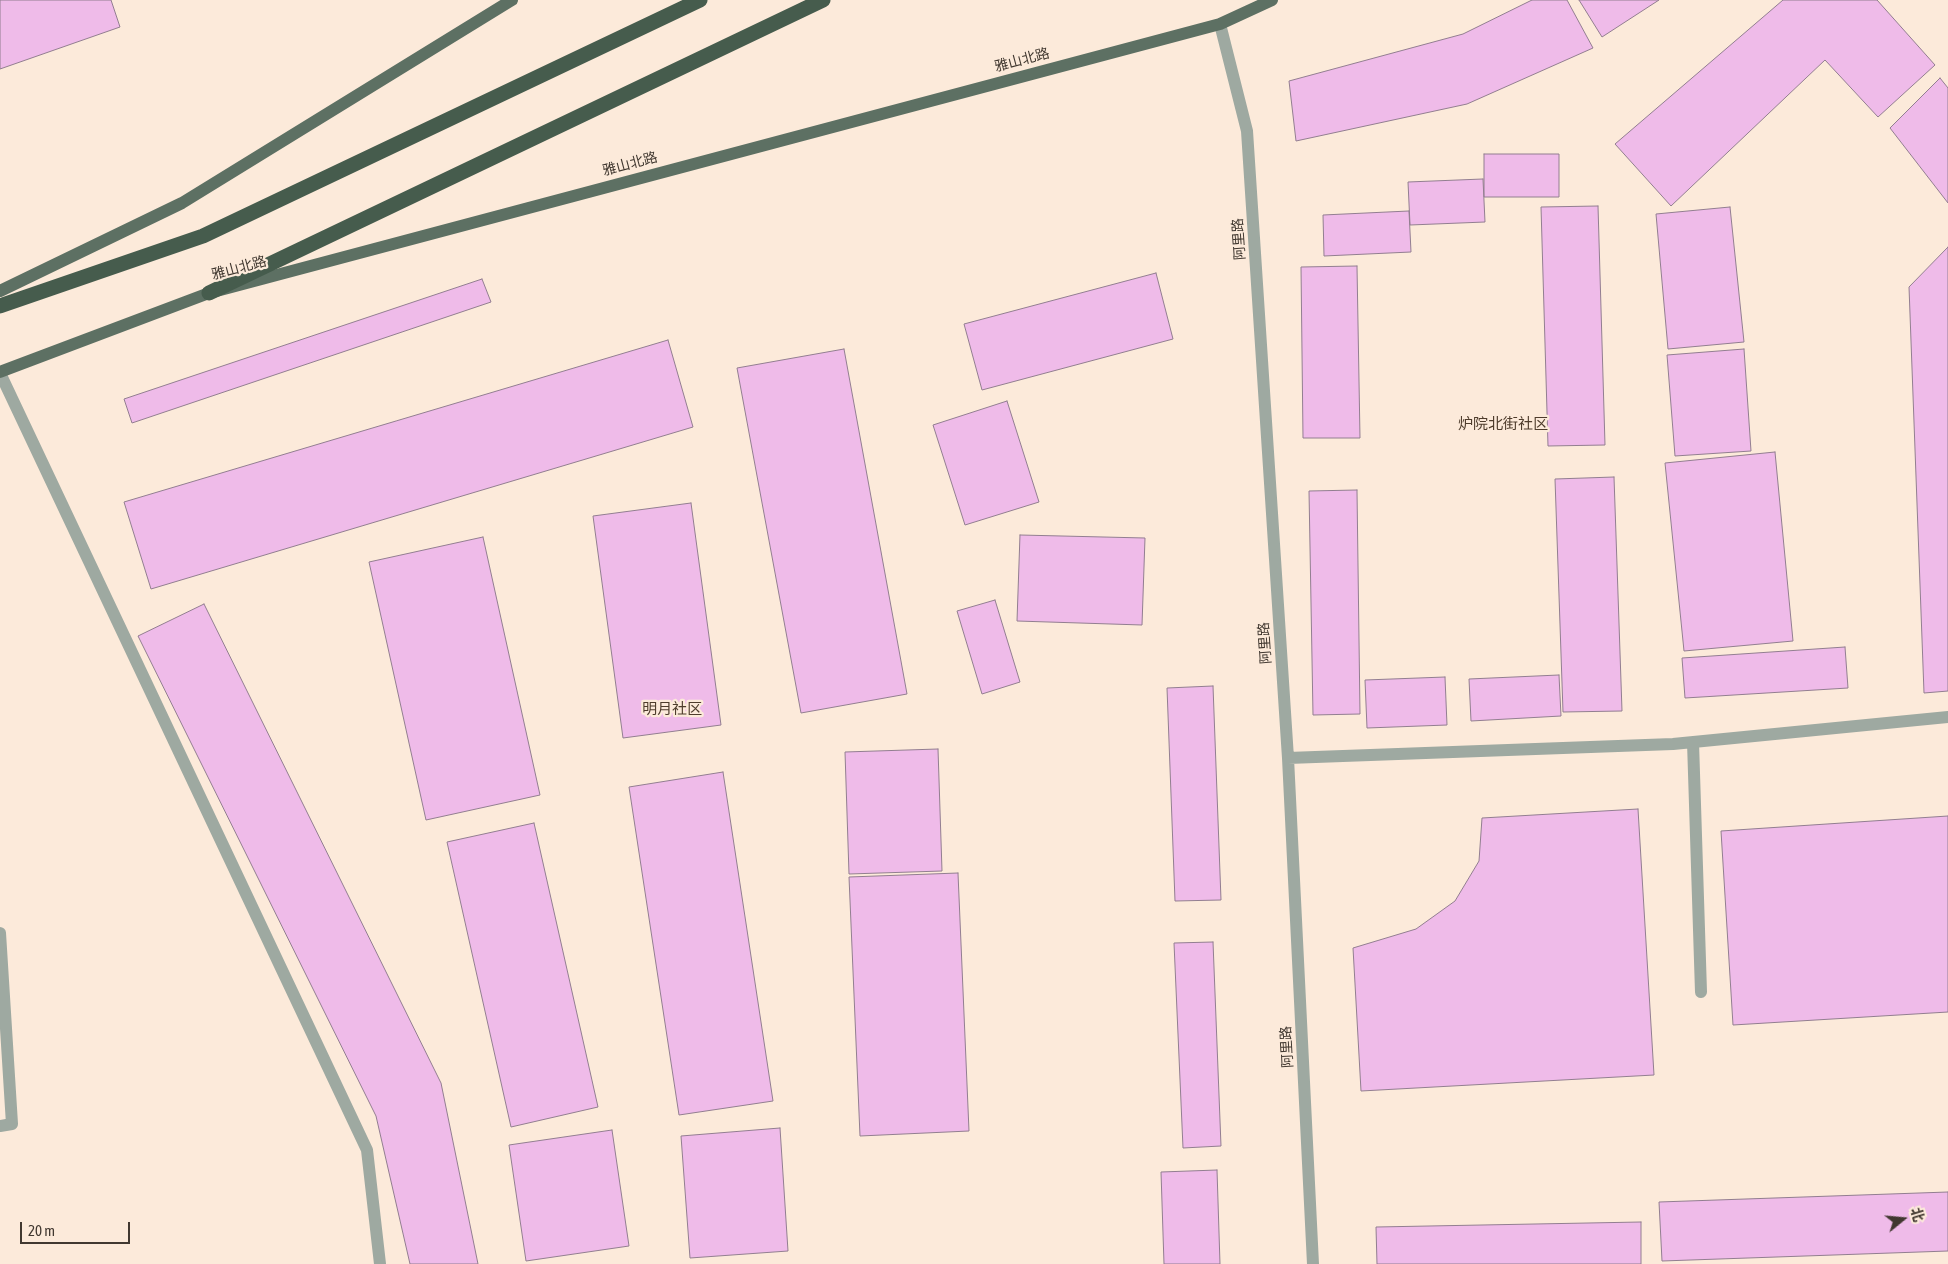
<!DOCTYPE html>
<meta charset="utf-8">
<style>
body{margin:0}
#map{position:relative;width:1948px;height:1264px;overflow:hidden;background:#fceada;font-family:"Asap Condensed","Noto Sans SC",sans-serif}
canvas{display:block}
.north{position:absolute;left:1878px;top:1194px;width:50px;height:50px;-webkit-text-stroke:4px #fceada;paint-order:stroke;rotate:73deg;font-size:14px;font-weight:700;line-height:20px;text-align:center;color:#413830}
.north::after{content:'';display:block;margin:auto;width:18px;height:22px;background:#413830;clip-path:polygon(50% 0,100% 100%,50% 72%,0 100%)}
.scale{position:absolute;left:20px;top:1222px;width:110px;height:22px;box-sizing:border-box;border:2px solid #413830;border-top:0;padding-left:6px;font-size:15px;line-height:18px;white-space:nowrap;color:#413830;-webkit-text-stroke:4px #fceada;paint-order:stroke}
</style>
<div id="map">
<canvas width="1948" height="1264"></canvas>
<div class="north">北</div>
<div class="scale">20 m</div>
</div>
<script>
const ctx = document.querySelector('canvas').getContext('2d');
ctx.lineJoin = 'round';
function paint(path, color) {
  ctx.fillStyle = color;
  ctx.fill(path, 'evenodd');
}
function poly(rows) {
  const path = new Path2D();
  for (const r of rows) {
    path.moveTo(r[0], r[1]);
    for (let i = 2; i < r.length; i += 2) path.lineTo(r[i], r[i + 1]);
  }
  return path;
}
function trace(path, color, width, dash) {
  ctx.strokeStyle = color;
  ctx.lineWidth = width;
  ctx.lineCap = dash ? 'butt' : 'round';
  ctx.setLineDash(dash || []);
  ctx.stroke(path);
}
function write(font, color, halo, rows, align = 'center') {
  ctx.font = font + ' "Asap Condensed","Noto Sans SC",sans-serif';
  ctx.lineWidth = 4.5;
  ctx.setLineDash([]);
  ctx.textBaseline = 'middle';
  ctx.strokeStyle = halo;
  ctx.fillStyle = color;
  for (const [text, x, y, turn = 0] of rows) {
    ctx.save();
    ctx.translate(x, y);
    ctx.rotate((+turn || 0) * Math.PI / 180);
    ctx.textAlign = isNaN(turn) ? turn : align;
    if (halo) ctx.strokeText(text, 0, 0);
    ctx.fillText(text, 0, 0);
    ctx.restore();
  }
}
const building = poly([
 [0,0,111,0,120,27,0,69,0,0],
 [1532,0,1567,0,1593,48,1467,104,1296,141,1289,81,1463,34,1532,0],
 [1579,0,1659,0,1602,37,1579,0],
 [1783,0,1877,0,1935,65,1878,117,1825,60,1671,206,1615,144,1783,0],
 [1940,78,1948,88,1948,203,1890,128,1940,78],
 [1484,154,1559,154,1559,197,1484,197,1484,154],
 [1483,179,1485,222,1410,225,1408,182,1483,179],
 [1598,206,1605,445,1548,446,1541,207,1598,206],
 [1730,207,1744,342,1668,349,1656,214,1730,207],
 [1409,211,1411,252,1324,256,1323,215,1409,211],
 [1948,247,1948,691,1924,693,1909,287,1948,247],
 [1357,266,1360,438,1303,438,1301,267,1357,266],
 [1156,273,1173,339,982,390,964,324,1156,273],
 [482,279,491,302,132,423,124,399,482,279],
 [668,340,693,427,151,589,124,502,668,340],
 [844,349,907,694,801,713,737,368,844,349],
 [1744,349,1751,451,1675,456,1667,355,1744,349],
 [1007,401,1039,502,965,525,933,425,1007,401],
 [1775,452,1793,641,1684,651,1665,463,1775,452],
 [1614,477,1622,711,1563,712,1555,479,1614,477],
 [1357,490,1360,714,1313,715,1309,491,1357,490],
 [691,503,721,725,623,738,593,516,691,503],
 [1020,535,1145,538,1142,625,1017,621,1020,535],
 [483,537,540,795,426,820,369,562,483,537],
 [995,600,1020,682,982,694,957,611,995,600],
 [204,604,441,1083,478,1264,410,1264,376,1116,138,636,204,604],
 [1845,647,1848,688,1685,698,1682,658,1845,647],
 [1559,675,1561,716,1471,721,1469,679,1559,675],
 [1445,677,1447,725,1367,728,1365,680,1445,677],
 [1213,686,1221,900,1175,901,1167,688,1213,686],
 [938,749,942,871,849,874,845,752,938,749],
 [723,772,773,1101,679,1115,629,787,723,772],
 [1638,809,1654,1075,1361,1091,1353,948,1416,929,1455,901,1479,861,1482,818,1638,809],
 [1948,816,1948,1012,1733,1025,1721,831,1948,816],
 [534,823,598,1107,511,1127,447,842,534,823],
 [958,873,969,1131,860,1136,849,877,958,873],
 [1213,942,1221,1146,1183,1148,1174,943,1213,942],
 [780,1128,788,1251,690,1258,681,1136,780,1128],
 [612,1130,629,1246,526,1261,509,1145,612,1130],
 [1217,1170,1220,1264,1164,1264,1161,1172,1217,1170],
 [1948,1192,1948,1251,1662,1261,1659,1202,1948,1192],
 [1641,1222,1641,1264,1377,1264,1376,1227,1641,1222]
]);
const minor = poly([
 [1220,24,1247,131,1288,758,1313,1264],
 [0,373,367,1150,380,1264],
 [1693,742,1701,992],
 [1288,758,1673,744,1948,717],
 [0,933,12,1124,0,1126]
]);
const major = poly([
 [0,291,182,203,512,0],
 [0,372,209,293,1220,24,1272,0]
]);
const highway = poly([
 [209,293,823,0],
 [0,306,203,236,700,0]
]);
const streetNames = [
 ["雅山北路",1022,60,-15],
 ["雅山北路",630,164,-15],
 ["阿里路",1239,239,-94],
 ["雅山北路",239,268,-15],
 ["阿里路",1265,643,-94],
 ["阿里路",1287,1047,-93]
];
const neighbourhoodNames = [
 ["炉院北街社区",1503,424],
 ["明月社区",672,709]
];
paint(building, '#efbbe9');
trace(building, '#927e90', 1);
trace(minor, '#9ea9a1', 12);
trace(major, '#5d7063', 12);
trace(highway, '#465c4d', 15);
write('14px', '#413830', '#fceada', streetNames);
write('15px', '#4e3c2c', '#fceada', neighbourhoodNames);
</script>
